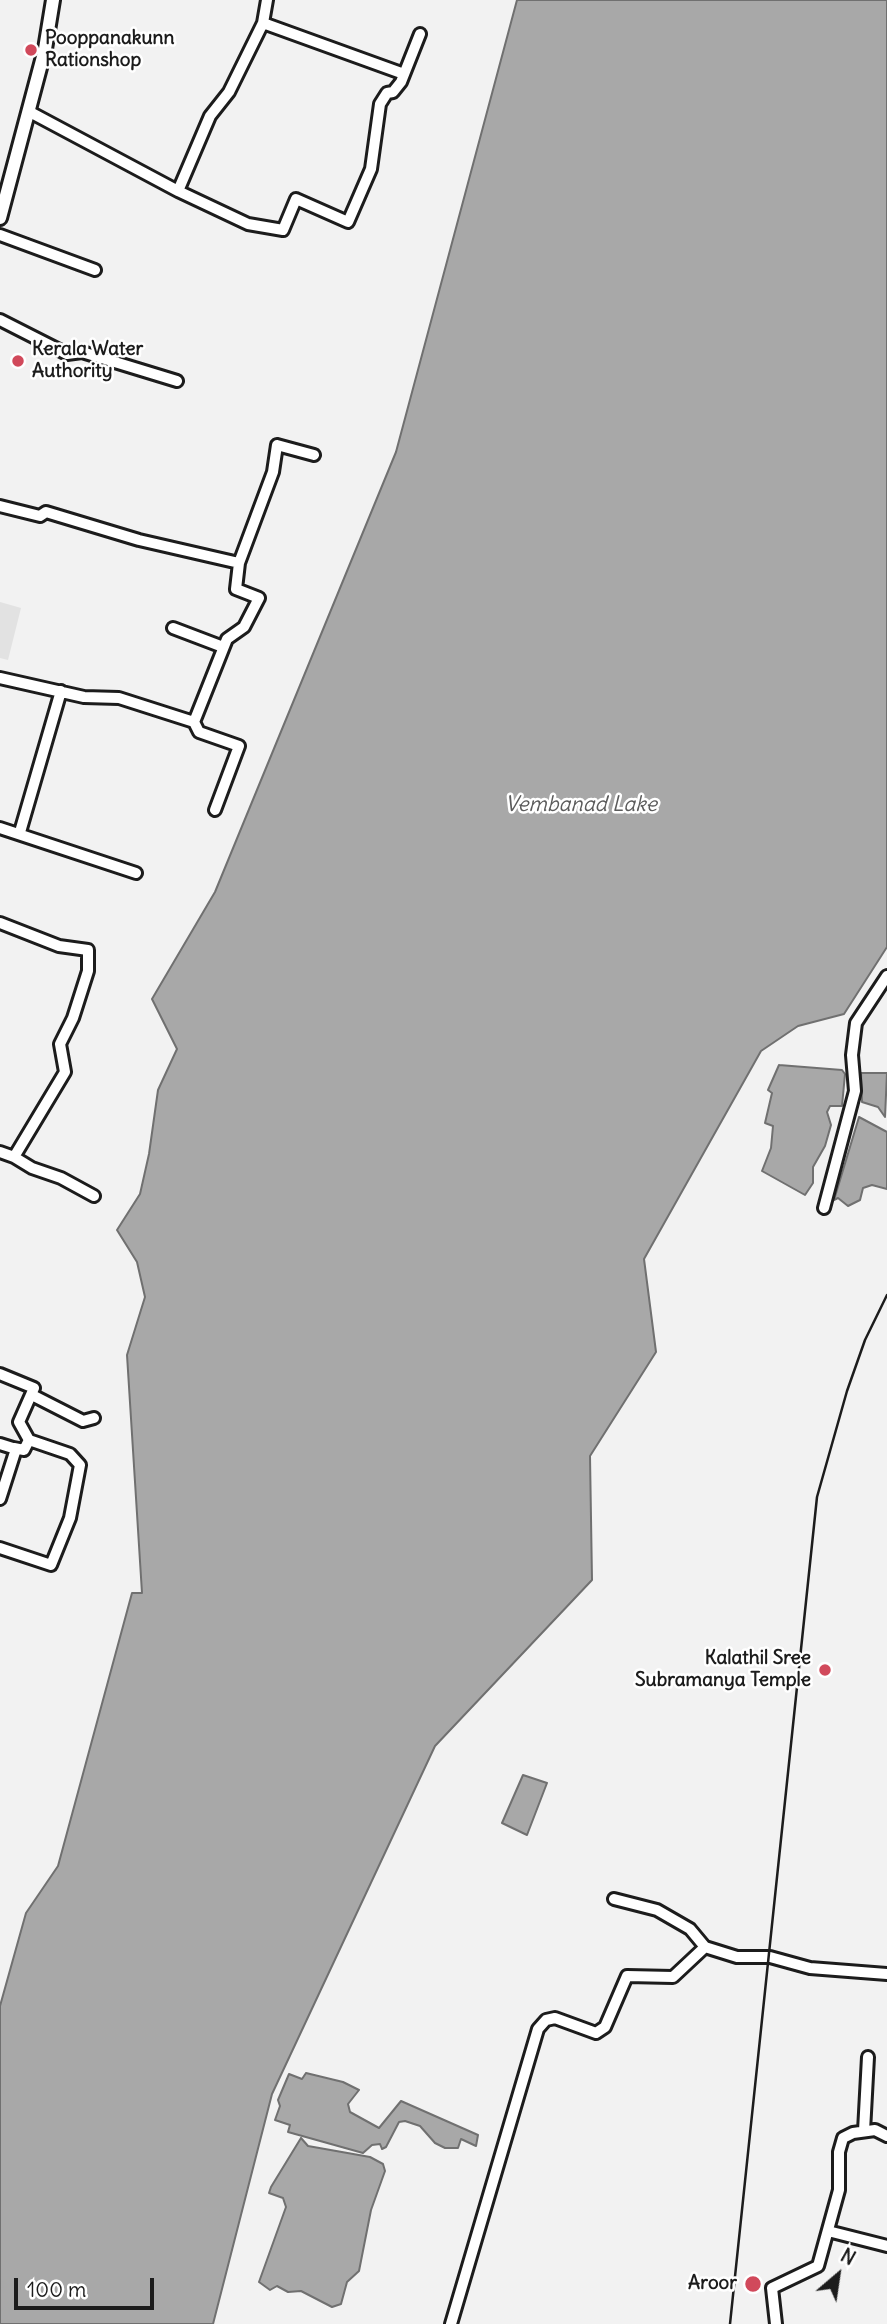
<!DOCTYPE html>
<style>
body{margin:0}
#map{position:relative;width:887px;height:2324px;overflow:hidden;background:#f2f2f2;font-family:Delius,sans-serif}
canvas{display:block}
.north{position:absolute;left:803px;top:2240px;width:70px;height:70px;-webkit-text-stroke:5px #fff;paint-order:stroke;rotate:29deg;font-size:19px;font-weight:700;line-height:28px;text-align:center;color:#1c1c1c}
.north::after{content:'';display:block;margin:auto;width:24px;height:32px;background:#1c1c1c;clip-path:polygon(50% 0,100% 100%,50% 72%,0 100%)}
.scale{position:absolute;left:14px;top:2278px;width:140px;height:32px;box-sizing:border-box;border:4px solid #1c1c1c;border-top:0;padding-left:9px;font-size:21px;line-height:24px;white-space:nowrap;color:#1c1c1c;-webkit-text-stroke:5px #fff;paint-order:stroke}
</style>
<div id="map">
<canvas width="887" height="2324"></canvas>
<div class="north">N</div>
<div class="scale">100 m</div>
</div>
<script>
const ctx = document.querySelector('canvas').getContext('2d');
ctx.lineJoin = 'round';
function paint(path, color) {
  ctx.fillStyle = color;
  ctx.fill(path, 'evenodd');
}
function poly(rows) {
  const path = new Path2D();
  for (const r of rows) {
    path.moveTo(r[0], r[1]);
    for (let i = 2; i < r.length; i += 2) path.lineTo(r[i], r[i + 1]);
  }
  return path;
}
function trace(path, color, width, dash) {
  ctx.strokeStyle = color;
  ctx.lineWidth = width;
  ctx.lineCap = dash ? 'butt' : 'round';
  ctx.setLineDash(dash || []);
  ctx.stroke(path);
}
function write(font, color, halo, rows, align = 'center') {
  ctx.font = font + ' Delius,sans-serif';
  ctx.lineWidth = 5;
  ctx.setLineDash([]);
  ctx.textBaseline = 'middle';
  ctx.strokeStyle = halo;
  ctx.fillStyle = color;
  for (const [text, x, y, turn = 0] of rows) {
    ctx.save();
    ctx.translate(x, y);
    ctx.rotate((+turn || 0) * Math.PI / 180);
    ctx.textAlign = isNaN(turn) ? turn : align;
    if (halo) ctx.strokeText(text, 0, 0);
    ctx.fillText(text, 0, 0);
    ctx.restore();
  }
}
const built = poly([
 [0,602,21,608,8,660,0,658]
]);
const water = poly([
 [517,0,887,0,887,947,844,1014,798,1026,761,1051,644,1259,656,1352,590,1456,592,1580,435,1746,272,2094,213,2324,0,2324,0,2006,26,1913,58,1866,132,1593,142,1593,127,1355,145,1297,137,1262,117,1230,140,1194,149,1154,158,1090,177,1049,152,999,215,892,396,452,517,0],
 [779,1065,842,1070,845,1074,842,1106,830,1106,827,1112,831,1125,825,1146,813,1167,813,1183,805,1195,762,1171,771,1148,773,1126,765,1123,772,1093,768,1090,779,1065],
 [861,1073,887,1073,885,1117,878,1107,862,1102,861,1073],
 [859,1117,887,1132,887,1189,872,1185,863,1188,860,1200,848,1206,838,1198,834,1200,859,1117],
 [523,1775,547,1783,527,1835,502,1823,523,1775],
 [306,2073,343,2082,359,2090,348,2104,350,2112,379,2128,401,2101,478,2135,476,2146,461,2139,458,2148,445,2148,435,2143,420,2126,405,2121,399,2122,386,2147,382,2149,380,2144,372,2145,363,2153,288,2132,290,2125,275,2120,280,2106,278,2100,289,2074,302,2079,306,2073],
 [301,2138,308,2146,370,2157,383,2164,385,2171,371,2210,359,2271,347,2282,341,2304,332,2307,301,2291,288,2292,277,2286,270,2290,259,2282,286,2207,283,2198,269,2193,271,2187,301,2138]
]);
const minor = poly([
 [263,23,404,74],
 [28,111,178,191,210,116,229,92,263,23,267,0],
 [178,191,248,224,283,230,296,199,348,222,371,169,380,104,387,93,393,92,401,82,420,34],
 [0,235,95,270],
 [0,320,67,354,82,352,177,381],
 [0,506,40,516,46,512,139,540,239,563,236,589,259,598,244,627,227,639,194,722,119,698,84,697,0,678],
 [239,563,273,472,277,445,314,455],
 [173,628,223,647],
 [194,722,199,732,239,746,215,810],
 [0,828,136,873],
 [20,832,61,691],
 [0,923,59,946,88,950,88,971,73,1018,60,1044,65,1072,14,1157,0,1152],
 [14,1157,32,1168,61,1178,94,1196],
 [824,1208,855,1091,852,1055,856,1023,887,976],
 [0,1374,34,1388,19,1422,29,1440,24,1450,14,1448],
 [32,1395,83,1421,94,1418],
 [0,1444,16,1449,0,1499],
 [0,1548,51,1565,70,1518,80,1465,70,1454,29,1440],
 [614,1899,657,1910,690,1929,705,1947,737,1957,770,1957,810,1968,887,1974],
 [864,2131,868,2057],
 [828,2231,887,2246],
 [451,2324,538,2029,546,2020,555,2018,596,2033,605,2027,627,1976,673,1977,705,1947],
 [776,2324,772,2288,818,2266,839,2190,839,2152,843,2138,853,2133,875,2130,887,2136]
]);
const major = poly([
 [0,218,45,49,53,0]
]);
const rail = poly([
 [730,2324,817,1497,847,1391,865,1340,887,1295]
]);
const markers = [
 [31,50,7,"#d1495b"],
 [18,361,7,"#d1495b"],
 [825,1670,7,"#d1495b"],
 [753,2284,9,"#d1495b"]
];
const poiNames = [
 ["Pooppanakunn",45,39],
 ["Rationshop",45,61],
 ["Kerala Water",32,350],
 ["Authority",32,372],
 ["Kalathil Sree",811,1659,"right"],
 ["Subramanya Temple",811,1681,"right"],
 ["Aroor",737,2284,"right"]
];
const waterNames = [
 ["Vembanad Lake",581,805]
];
paint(built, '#e2e2e2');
paint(water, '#a8a8a8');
trace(water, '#707070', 2);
trace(minor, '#1c1c1c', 16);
trace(major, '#1c1c1c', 18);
trace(minor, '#fff', 10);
trace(major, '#fff', 12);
trace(rail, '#1c1c1c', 2.5);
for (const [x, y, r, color] of markers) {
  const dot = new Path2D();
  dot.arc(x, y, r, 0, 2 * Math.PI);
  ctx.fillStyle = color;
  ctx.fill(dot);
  trace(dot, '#fff', 2.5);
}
write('bold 19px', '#1c1c1c', '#fff', poiNames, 'left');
write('italic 21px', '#5b5b5b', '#fff', waterNames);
</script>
